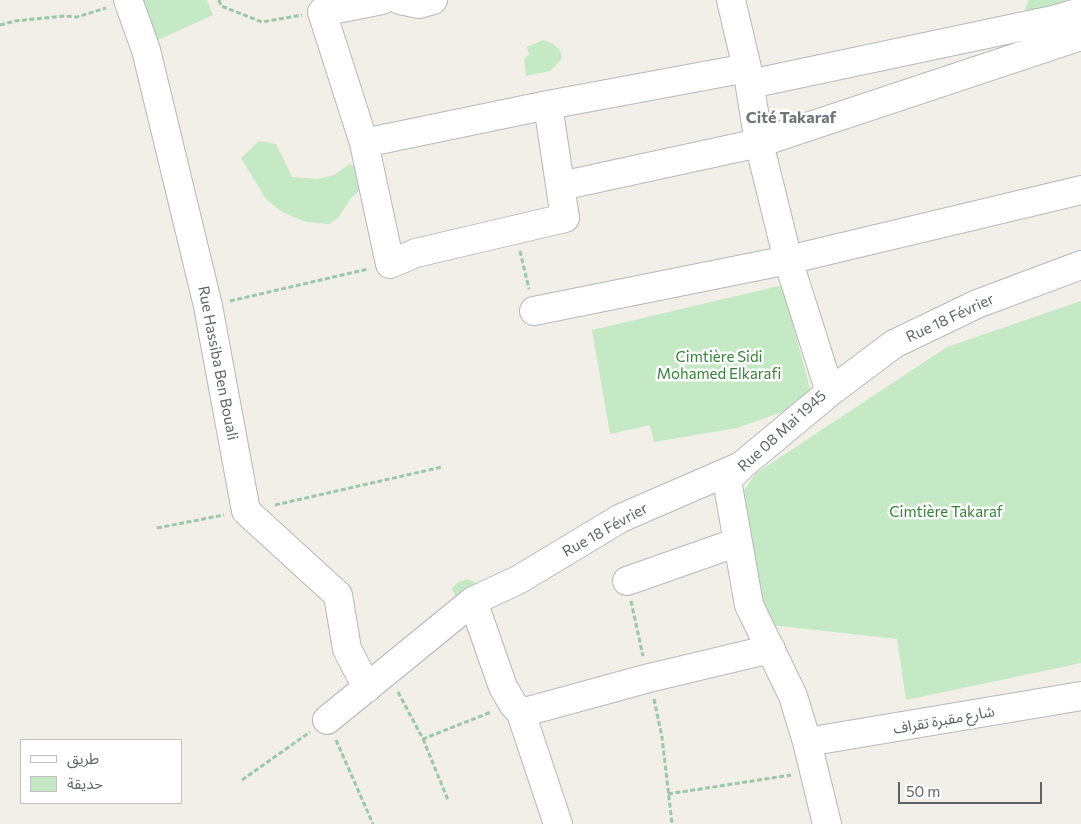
<!DOCTYPE html>
<meta charset="utf-8">
<style>
body{margin:0}
#map{position:relative;width:1081px;height:824px;overflow:hidden;background:#f1efe8;font-family:Commissioner,"Noto Sans Arabic",sans-serif}
canvas{display:block}
.legend{position:absolute;left:20px;top:739px;width:162px;height:65px;box-sizing:border-box;background:#fff;border:1px solid #bfc1c3;margin:0;padding:6px 9px;list-style:none;font-size:15px;color:#5f6368}
.legend li{display:flex;align-items:center;gap:10px;height:25px}
.legend b{width:25px;border:1px solid #bfc1c3}
.scale{position:absolute;left:898px;top:782px;width:144px;height:22px;box-sizing:border-box;border:2px solid #5f6368;border-top:0;padding-left:6px;font-size:15px;line-height:18px;white-space:nowrap;color:#5f6368;-webkit-text-stroke:4px #fff;paint-order:stroke}
</style>
<div id="map">
<canvas width="1081" height="824"></canvas>
<ul class="legend">
<li><b style="height:6px;background:#fff"></b>طريق</li>
<li><b style="height:14px;background:#c5e8c5"></b>حديقة</li>
</ul>
<div class="scale">50 m</div>
</div>
<script>
const ctx = document.querySelector('canvas').getContext('2d');
ctx.lineJoin = 'round';
function paint(path, color) {
  ctx.fillStyle = color;
  ctx.fill(path, 'evenodd');
}
function poly(rows) {
  const path = new Path2D();
  for (const r of rows) {
    path.moveTo(r[0], r[1]);
    for (let i = 2; i < r.length; i += 2) path.lineTo(r[i], r[i + 1]);
  }
  return path;
}
function trace(path, color, width, dash) {
  ctx.strokeStyle = color;
  ctx.lineWidth = width;
  ctx.lineCap = dash ? 'butt' : 'round';
  ctx.setLineDash(dash || []);
  ctx.stroke(path);
}
function write(font, color, halo, rows, align = 'center') {
  ctx.font = font + ' Commissioner,"Noto Sans Arabic",sans-serif';
  ctx.lineWidth = 5;
  ctx.setLineDash([]);
  ctx.textBaseline = 'middle';
  ctx.strokeStyle = halo;
  ctx.fillStyle = color;
  for (const [text, x, y, turn = 0] of rows) {
    ctx.save();
    ctx.translate(x, y);
    ctx.rotate((+turn || 0) * Math.PI / 180);
    ctx.textAlign = isNaN(turn) ? turn : align;
    if (halo) ctx.strokeText(text, 0, 0);
    ctx.fillText(text, 0, 0);
    ctx.restore();
  }
}
const green = poly([
 [136,0,207,0,213,15,149,44],
 [1029,0,1066,0,1065,6,1025,13,1026,6],
 [543,40,553,44,560,50,562,59,550,71,526,76,524,59,529,54,527,47],
 [259,141,276,144,292,177,318,179,334,175,349,164,356,167,362,188,351,198,338,218,329,224,306,222,282,212,266,199,241,158],
 [783,285,813,401,737,428,654,442,650,425,610,434,592,330],
 [1081,301,1081,663,906,700,897,639,771,625,761,599,739,498,755,474,947,347],
 [467,579,475,582,478,585,460,602,452,590,454,586,458,582]
]);
const path = poly([
 [219,0,221,6,262,22,302,15],
 [0,25,15,21,64,16,77,17,106,8],
 [520,251,529,289],
 [230,301,368,269],
 [275,505,442,467],
 [157,528,224,515],
 [631,601,643,656],
 [398,692,423,739,491,712],
 [654,699,662,737,672,824],
 [423,739,448,800],
 [336,740,373,824],
 [242,780,310,732],
 [668,794,791,775]
]);
const minor = poly([
 [128,0,146,50,208,306,246,511,338,595,347,649,367,688],
 [382,0,322,12,364,143,390,264,416,253,565,218,548,105],
 [400,0,419,4,433,0],
 [731,0,747,68,759,143,788,260,830,392],
 [750,84,1053,20,1081,12],
 [364,143,548,105,747,68],
 [561,186,759,143,1081,36],
 [534,311,788,260,1081,190],
 [627,581,738,542],
 [473,601,503,687,513,704,521,713,558,824],
 [521,713,649,678,771,649],
 [327,720,473,601,518,580,621,518,741,466],
 [807,742,1081,696],
 [827,824,807,742,793,696,749,605,727,480,741,466,830,392,894,344,977,304,1081,265]
]);
const streetNames = [
 ["Rue 18 Février",950,318,-25],
 ["Rue Hassiba Ben Bouali",218,363,79],
 ["Rue 08 Mai 1945",782,431,-42],
 ["Rue 18 Février",605,530,-29],
 ["شارع مقبرة تقراف",944,720,-10]
];
const parkNames = [
 ["Cimtière Sidi",719,357],
 ["Mohamed Elkarafi",719,374],
 ["Cimtière Takaraf",946,512]
];
const neighbourhoodNames = [
 ["Cité Takaraf",791,118]
];
paint(green, '#c5e8c5');
trace(minor, '#b5b8bc', 30);
trace(path, '#9cc7a9', 3, [5, 2.5]);
trace(minor, '#fff', 28);
write('15px', '#5f6368', '#fff', streetNames);
write('15px', '#348238', '#fff', parkNames);
write('bold 16px', '#70757a', '#fff', neighbourhoodNames);
</script>
